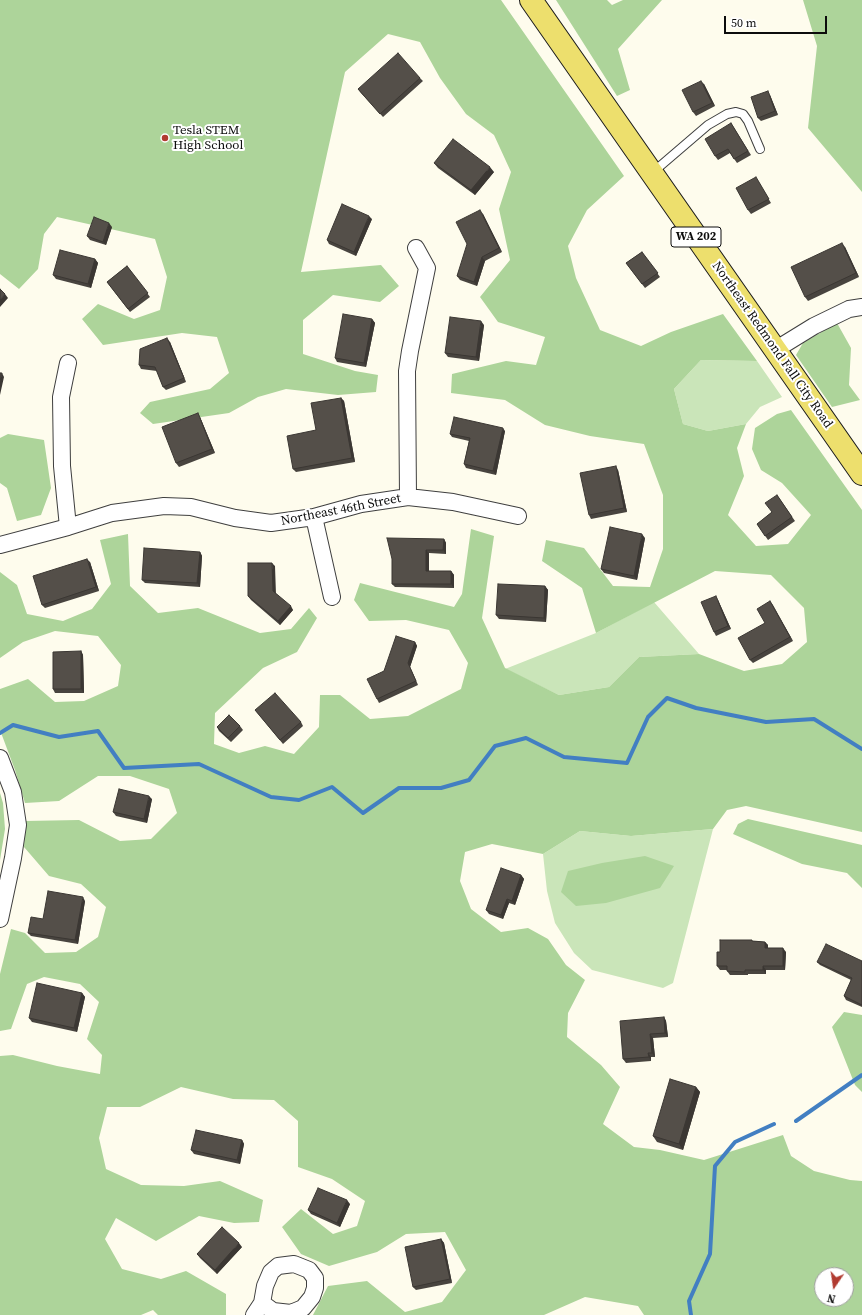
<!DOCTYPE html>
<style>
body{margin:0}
#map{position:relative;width:862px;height:1315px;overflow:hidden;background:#fefced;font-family:"Source Serif 4",serif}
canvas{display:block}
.north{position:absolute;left:814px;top:1267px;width:40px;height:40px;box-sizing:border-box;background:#fff;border:1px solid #9e9e9e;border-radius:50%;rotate:193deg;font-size:11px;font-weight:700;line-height:16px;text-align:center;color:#0c0c0c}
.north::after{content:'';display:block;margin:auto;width:14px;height:18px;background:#b13a30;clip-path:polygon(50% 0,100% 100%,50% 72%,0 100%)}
.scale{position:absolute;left:724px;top:16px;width:103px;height:18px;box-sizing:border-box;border:2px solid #0c0c0c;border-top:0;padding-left:5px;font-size:12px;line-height:14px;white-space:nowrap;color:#0c0c0c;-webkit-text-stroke:3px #fff;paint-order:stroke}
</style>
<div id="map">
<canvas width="862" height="1315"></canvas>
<div class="north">N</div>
<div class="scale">50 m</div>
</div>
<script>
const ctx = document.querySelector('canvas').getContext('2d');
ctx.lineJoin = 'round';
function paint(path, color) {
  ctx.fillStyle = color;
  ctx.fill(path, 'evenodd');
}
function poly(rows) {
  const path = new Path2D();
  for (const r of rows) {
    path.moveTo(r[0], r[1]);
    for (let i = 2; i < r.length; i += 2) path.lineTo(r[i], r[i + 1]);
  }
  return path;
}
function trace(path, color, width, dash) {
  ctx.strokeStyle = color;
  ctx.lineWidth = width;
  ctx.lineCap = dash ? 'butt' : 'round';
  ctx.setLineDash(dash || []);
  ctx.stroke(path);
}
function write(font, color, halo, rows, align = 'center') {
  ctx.font = font + ' "Source Serif 4",serif';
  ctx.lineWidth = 4;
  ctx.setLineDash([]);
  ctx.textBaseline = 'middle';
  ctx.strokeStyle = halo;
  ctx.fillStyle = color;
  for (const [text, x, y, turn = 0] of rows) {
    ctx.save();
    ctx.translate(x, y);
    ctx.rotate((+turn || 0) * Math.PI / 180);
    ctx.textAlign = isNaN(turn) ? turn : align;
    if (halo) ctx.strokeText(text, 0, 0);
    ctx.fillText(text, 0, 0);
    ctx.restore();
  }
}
const green = poly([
 [701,360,757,361,782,397,760,407,746,424,708,431,683,424,674,389],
 [654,602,699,654,639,657,609,687,559,695,505,669,596,633],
 [713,829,673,983,663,988,592,970,574,953,555,923,547,891,543,854,580,831,631,836]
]);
const forest = poly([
 [0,0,501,0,624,176,587,210,568,246,576,278,600,330,641,346,671,332,723,314,757,361,701,360,674,389,683,424,708,431,746,424,737,448,744,476,728,515,756,546,788,544,811,515,782,483,761,470,752,449,755,428,777,414,791,410,862,510,862,832,746,806,727,810,713,829,631,836,580,831,543,854,492,844,465,852,460,881,471,909,501,932,528,928,548,939,566,965,585,980,568,1013,567,1037,601,1065,620,1087,603,1124,634,1147,660,1150,704,1160,783,1135,791,1156,814,1171,850,1180,862,1181,862,1315,644,1315,638,1306,585,1297,544,1315,313,1315,328,1286,367,1281,405,1312,442,1302,466,1270,445,1232,406,1234,377,1252,329,1266,301,1254,282,1227,301,1209,333,1234,357,1226,365,1201,332,1179,298,1167,298,1121,274,1100,233,1099,181,1087,140,1107,107,1107,99,1138,106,1169,141,1185,184,1186,220,1181,263,1200,259,1222,234,1223,199,1216,156,1241,116,1218,105,1239,122,1269,161,1279,186,1271,226,1294,226,1315,158,1315,153,1310,141,1315,0,1315,0,1056,13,1055,57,1066,100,1074,102,1055,87,1039,99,1002,80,984,44,977,27,984,11,1029,0,1031,0,974,11,929,25,933,45,953,76,952,98,937,106,907,81,884,49,876,24,847,25,821,79,820,120,841,151,839,177,813,169,789,130,776,98,776,59,801,25,803,15,770,0,730,0,689,28,679,55,702,84,701,118,686,121,665,98,636,55,631,23,642,0,658,0,572,17,585,27,614,63,621,92,609,111,584,100,540,128,534,130,586,158,613,198,608,260,633,291,629,309,608,317,618,297,652,263,668,215,713,214,744,239,753,265,746,294,754,319,727,320,695,340,695,370,719,408,716,461,689,468,663,449,630,406,620,369,621,354,600,360,583,454,607,462,594,471,529,494,536,482,618,505,668,559,695,609,687,639,657,699,654,744,671,782,664,807,642,804,608,771,575,715,571,596,633,582,588,542,561,546,540,584,548,613,586,650,587,663,549,663,495,644,444,590,436,545,425,505,400,451,393,452,374,506,361,536,365,545,337,498,322,480,297,510,260,499,209,511,172,494,135,466,114,440,78,420,42,388,34,345,72,301,272,381,265,399,286,380,302,333,295,303,320,303,354,355,371,378,375,376,392,338,395,286,389,258,397,229,413,153,424,140,413,150,402,210,389,229,373,217,337,182,333,103,345,82,319,98,304,134,319,160,310,167,277,155,239,57,217,44,234,38,269,19,289,0,274],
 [822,1275,846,1275,846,1299,822,1299],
 [556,0,607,0,612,5,623,0,662,0,618,49,630,90,617,96],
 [803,0,862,0,862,192,808,128,817,46],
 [837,323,851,348,849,385,860,400,832,407,796,355,803,343],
 [8,434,44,440,51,488,41,515,17,521,7,488,0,483,0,438],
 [0,793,3,803,5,829,0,860],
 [748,819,862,845,862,888,847,873,802,864,733,834,738,824],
 [645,856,674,866,660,888,606,903,576,906,561,892,568,871,602,863],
 [844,1012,862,1015,862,1092,855,1085,832,1027]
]);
const stream = poly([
 [0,733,13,725,59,737,98,731,124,768,199,764,271,797,299,800,332,787,363,813,399,788,441,788,469,780,495,746,526,738,564,757,627,763,648,717,667,698,696,708,766,722,814,719,862,749],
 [796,1121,862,1075],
 [691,1315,689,1301,710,1254,715,1166,735,1142,774,1124]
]);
const lane = poly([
 [652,173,708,125,727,114,736,112,743,114,748,121,760,149]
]);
const street = poly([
 [775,350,814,326,849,309,862,307],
 [408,497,407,371,410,351,427,268,416,248],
 [314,517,332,597],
 [68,527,62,466,61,397,68,363],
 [0,545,68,527,112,513,164,506,191,507,235,518,271,523,314,517,361,504,408,497,453,502,518,516],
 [0,758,13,792,18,825,13,858,0,919],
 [254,1315,262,1303,265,1286,271,1272,278,1266,294,1264,309,1270,315,1278,315,1288,312,1297,303,1308,291,1313,273,1311,262,1303]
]);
const primary = poly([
 [531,0,862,474]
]);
const wall = poly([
 [420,78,423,81,383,117,361,93,358,89],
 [704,84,715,106,696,116,693,112],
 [770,95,778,115,761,121,758,118],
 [731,123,751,155,737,163,730,153,718,160,715,156],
 [434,163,494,172,475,195,438,168],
 [758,181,771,203,751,214,748,210],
 [483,214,502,252,485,261,477,286,460,280,457,276],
 [372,219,356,256,329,244,327,240],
 [112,227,106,245,90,240,87,236],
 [845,247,859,277,808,301,805,297],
 [642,252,660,277,645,288,626,263],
 [95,259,98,263,91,288,56,279,53,275],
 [127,266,150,297,130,312,107,282],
 [372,319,375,323,366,367,337,362,335,358],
 [484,325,479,361,448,357,445,353],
 [170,342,186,382,166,390,163,387,157,371,141,369,139,365],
 [341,398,344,401,355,462,296,472,293,469,316,430],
 [200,417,215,453,179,467,176,463],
 [505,431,496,475,466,468,464,464,469,441,452,437,450,434],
 [618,470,627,512,591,519,589,515],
 [777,495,795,521,768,540,757,524,772,512],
 [645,538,637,580,604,573,601,569],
 [444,539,446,543,446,554,429,553,429,571,451,571,454,575,454,588,395,587,392,584,392,559],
 [200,552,202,556,200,587,145,583,142,580],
 [90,562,99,591,45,608,42,605],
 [275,566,275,593,293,610,280,625,251,600,248,596],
 [545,586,548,590,546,622,499,619,496,615],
 [718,600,731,629,716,636,714,632],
 [770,601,793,641,753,663,750,660,765,623],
 [415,642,417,646,410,667,418,685,379,703,377,699,384,671],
 [81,651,83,655,84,693,55,693,53,689],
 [255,710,301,722,303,726,283,744],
 [240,726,243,730,231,742,219,731,217,727],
 [152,799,147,823,116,816,113,812],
 [521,875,524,879,515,905,509,903,503,919,489,914,486,910],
 [85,901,78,944,31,936,28,933,43,919],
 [753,941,765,942,768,945,768,948,786,952,785,970,766,970,766,974,748,974,748,975,730,975,727,971,727,970,720,970,717,966,720,952],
 [862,961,862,1007,846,1000,844,996,851,980,820,965,817,962],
 [82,993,85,997,77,1032,32,1022,29,1018],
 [664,1017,666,1021,668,1037,653,1038,655,1057,651,1057,651,1061,626,1063,623,1059],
 [696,1087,700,1092,683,1150,657,1142,653,1136],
 [242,1140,244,1144,240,1164,194,1154,191,1150],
 [350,1204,340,1227,311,1214,308,1210],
 [441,1239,444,1243,452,1283,416,1290,413,1287],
 [242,1247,217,1274,200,1258,197,1254]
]);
const shadedWall = poly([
 [701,81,704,84,715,106,712,103],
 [768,91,770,95,778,115,775,111],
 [490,167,494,172,475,195,471,190],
 [480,210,483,214,502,252,499,248],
 [369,216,372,219,356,256,354,252],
 [109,223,112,227,106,245,103,242],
 [842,243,845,247,859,277,856,273],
 [482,257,485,261,477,286,474,282],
 [95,259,98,263,91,288,88,284],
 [5,294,8,298,0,307,0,300],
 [372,319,375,323,366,367,364,363],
 [481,321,484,325,479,361,476,357],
 [167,338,170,342,186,382,184,378],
 [2,373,4,377,0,395,0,381],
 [341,398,344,401,355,462,352,458],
 [198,413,200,417,215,453,212,449],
 [503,428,505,431,496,475,493,471],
 [616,466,618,470,627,512,624,508],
 [642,534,645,538,637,580,634,576],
 [444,539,446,543,446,554,443,550],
 [426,550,429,553,429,575,426,571],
 [200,552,202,556,200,587,197,583],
 [87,559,90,562,99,591,96,587],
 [272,563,275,566,276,595,273,591],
 [451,571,454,575,454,588,451,584],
 [545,586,548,590,546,622,544,618],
 [716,596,718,600,731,629,728,626],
 [770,601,773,605,793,641,790,637],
 [291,606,293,610,280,625,278,621],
 [415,642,417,646,410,667,418,685,416,681,408,663],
 [81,651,83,655,84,693,81,689],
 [149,796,152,799,147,823,144,819],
 [521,875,524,879,515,905,512,901],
 [83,897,85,901,78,944,75,940],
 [507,899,509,903,503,919,501,915],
 [765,942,768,945,768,952,765,948],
 [783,948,786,952,785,970,783,966],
 [763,966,766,970,766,974,763,970],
 [82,993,85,997,77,1032,74,1028],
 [664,1017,666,1021,668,1037,665,1033],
 [650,1034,653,1038,655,1057,652,1053],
 [648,1053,651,1057,651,1061,649,1057],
 [696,1087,700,1092,683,1150,679,1144],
 [242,1140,244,1144,240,1164,237,1160],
 [347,1200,350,1204,340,1227,337,1223],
 [441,1239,444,1243,452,1283,450,1279],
 [239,1243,242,1247,217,1274,215,1270]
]);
const building = poly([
 [398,53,420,78,380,114,358,89,398,53],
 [701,81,712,103,693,112,682,90,701,81],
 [768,91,775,111,758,118,751,97,768,91],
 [731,123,748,151,734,159,728,149,715,156,705,139,731,123],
 [453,139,490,167,471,190,434,163,453,139],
 [756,177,769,199,748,210,736,188,756,177],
 [342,204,369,216,354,252,327,240,342,204],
 [480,210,499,248,482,257,474,282,457,276,467,244,456,222,480,210],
 [94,217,109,223,103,242,87,236,94,217],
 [842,243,856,273,805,297,791,267,842,243],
 [60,250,95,259,88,284,53,275,60,250],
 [642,252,658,273,642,284,626,263,642,252],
 [127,266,148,293,128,309,107,282,127,266],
 [0,289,5,294,0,300,0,289],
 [343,314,372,319,364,363,335,358,343,314],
 [450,317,481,321,476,357,445,353,450,317],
 [167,338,184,378,163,387,155,367,139,365,140,349,167,338],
 [0,373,2,373,0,381,0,373],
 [341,398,352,458,293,469,287,436,316,430,311,403,341,398],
 [198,413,212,449,176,463,162,427,198,413],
 [454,417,503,428,493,471,464,464,470,438,450,434,454,417],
 [616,466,624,508,589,515,580,473,616,466],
 [777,495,792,517,765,536,757,524,772,512,765,503,777,495],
 [610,527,642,534,634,576,601,569,610,527],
 [387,538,444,539,443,550,426,550,426,571,451,571,451,584,392,584,392,559,387,538],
 [144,548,200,552,197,583,142,580,144,548],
 [87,559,96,587,42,605,33,576,87,559],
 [248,563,272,563,273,591,291,606,278,621,248,596,248,563],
 [498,584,545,586,544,618,496,615,498,584],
 [716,596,728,626,714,632,701,602,716,596],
 [770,601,790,637,750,660,738,638,765,623,757,609,770,601],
 [396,636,415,642,408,663,416,681,377,699,367,679,384,671,396,636],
 [81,651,81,689,53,689,53,652,81,651],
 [275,693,301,722,280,740,255,710,275,693],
 [229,715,240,726,228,738,217,727,229,715],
 [119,789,149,796,144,819,113,812,119,789],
 [501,868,521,875,512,901,507,899,501,915,486,910,501,868],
 [48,891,83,897,75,940,28,933,31,917,43,919,48,891],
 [720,940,752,940,752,941,765,942,765,948,783,948,783,966,763,966,763,970,745,970,745,972,727,971,727,966,717,966,717,952,720,952,720,940],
 [826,944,862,961,862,1005,844,996,852,978,817,962,826,944],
 [37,983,82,993,74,1028,29,1018,37,983],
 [664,1017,665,1033,650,1034,652,1053,648,1053,649,1057,623,1059,620,1021,664,1017],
 [670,1079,696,1087,679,1144,653,1136,670,1079],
 [196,1130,242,1140,237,1160,191,1150,196,1130],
 [318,1188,347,1200,337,1223,308,1210,318,1188],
 [222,1227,239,1243,215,1270,197,1254,222,1227],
 [441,1239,450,1279,413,1287,405,1247,441,1239]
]);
const markers = [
 [165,138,4,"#b13a30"]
];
const shields = [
 [696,237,50]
];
const shieldNames = [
 ["WA 202",696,237]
];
const poiNames = [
 ["Tesla STEM",173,131],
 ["High School",173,146]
];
const streetNames = [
 ["Northeast Redmond Fall City Road",772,345,55],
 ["Northeast 46th Street",341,510,-11]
];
paint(green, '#cae5b9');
paint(forest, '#add49a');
trace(stream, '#427fc2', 4);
trace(lane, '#3f3f3f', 10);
trace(street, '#3f3f3f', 18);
trace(primary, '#1d1d1d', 24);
trace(lane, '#fff', 8);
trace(street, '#fff', 16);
trace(primary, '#eddf6d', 22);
paint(wall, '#48443f');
paint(shadedWall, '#3b3733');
paint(building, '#544f49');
trace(building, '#3b3733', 1);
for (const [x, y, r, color] of markers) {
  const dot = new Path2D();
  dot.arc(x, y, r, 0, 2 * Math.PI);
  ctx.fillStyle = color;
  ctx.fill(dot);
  trace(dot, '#fff', 1.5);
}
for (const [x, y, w] of shields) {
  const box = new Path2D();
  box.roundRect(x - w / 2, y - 10, w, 20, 3);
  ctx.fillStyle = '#fff';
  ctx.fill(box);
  trace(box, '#0c0c0c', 1);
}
write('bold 12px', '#0c0c0c', null, shieldNames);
write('13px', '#0c0c0c', '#fff', poiNames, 'left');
write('13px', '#0c0c0c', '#fff', streetNames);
</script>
